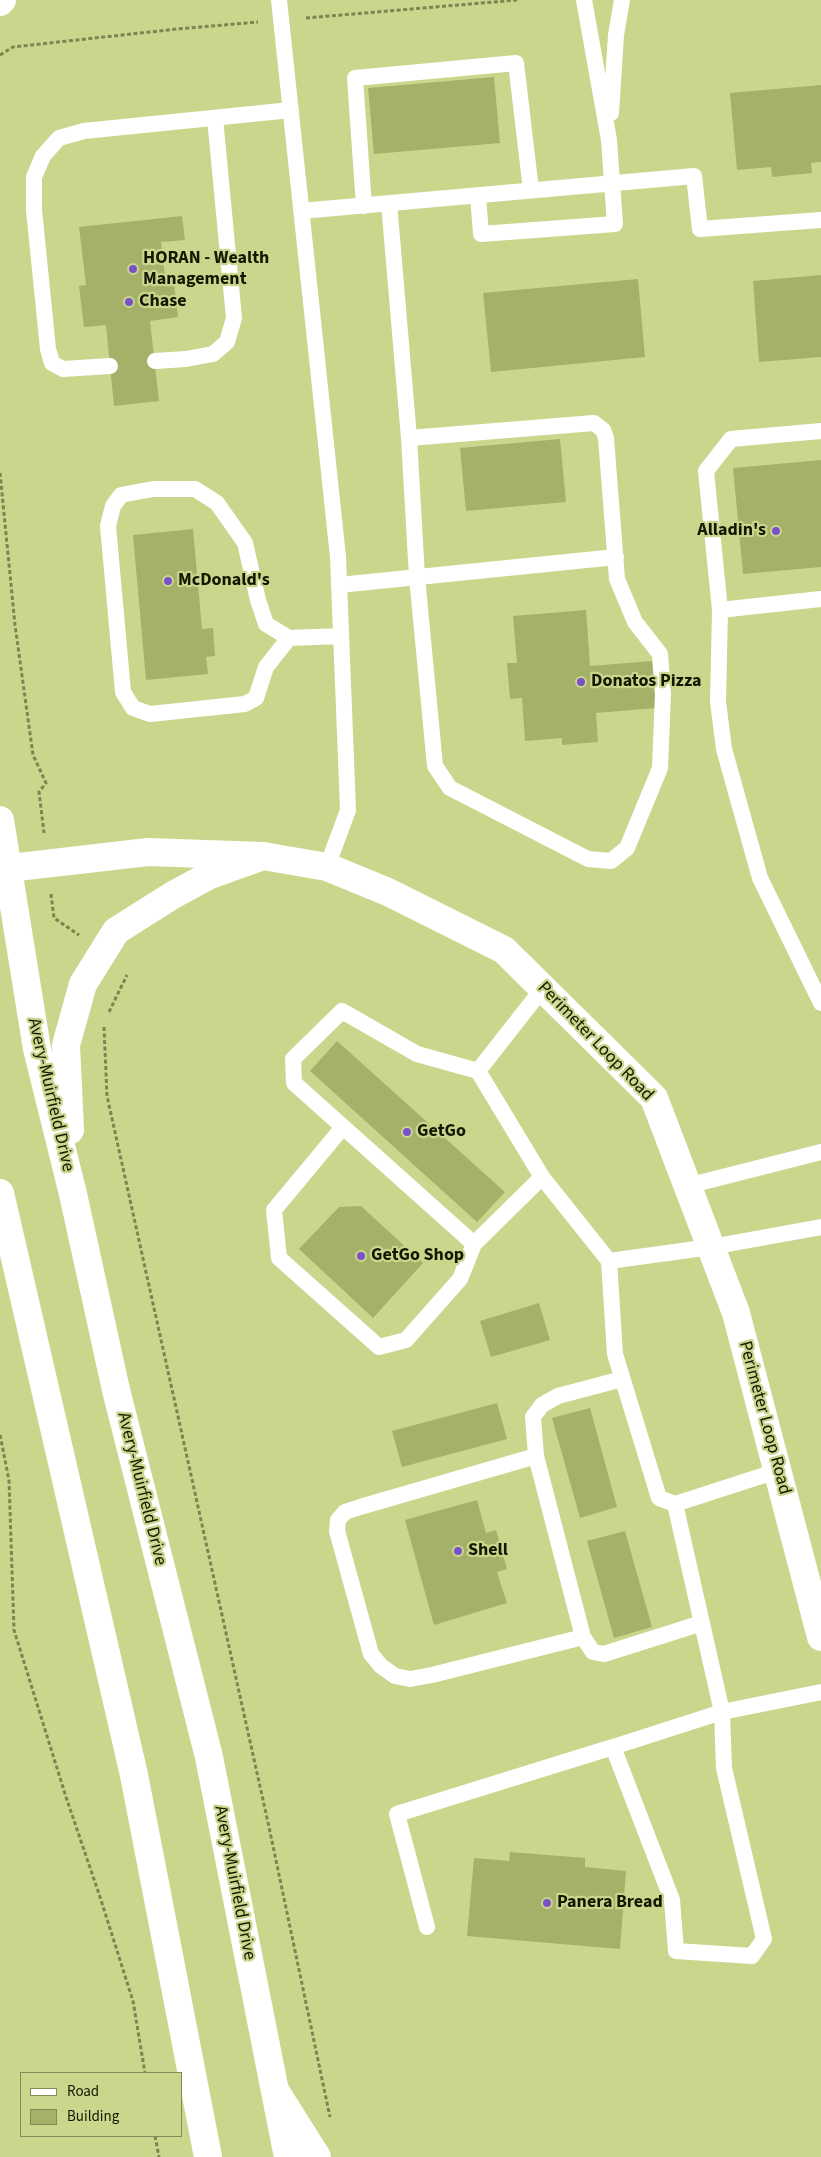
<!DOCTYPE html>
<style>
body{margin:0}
#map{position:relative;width:821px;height:2157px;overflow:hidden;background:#cbd68d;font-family:"Source Sans 3",sans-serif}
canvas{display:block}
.legend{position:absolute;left:20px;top:2072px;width:162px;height:65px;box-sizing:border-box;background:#cbd68d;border:1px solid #828a55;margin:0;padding:6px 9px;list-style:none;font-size:15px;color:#151800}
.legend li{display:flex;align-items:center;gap:10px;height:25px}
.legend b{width:25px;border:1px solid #828a55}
</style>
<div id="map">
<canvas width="821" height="2157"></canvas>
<ul class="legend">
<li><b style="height:6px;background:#fff"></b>Road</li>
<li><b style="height:14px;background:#a5b069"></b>Building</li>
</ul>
</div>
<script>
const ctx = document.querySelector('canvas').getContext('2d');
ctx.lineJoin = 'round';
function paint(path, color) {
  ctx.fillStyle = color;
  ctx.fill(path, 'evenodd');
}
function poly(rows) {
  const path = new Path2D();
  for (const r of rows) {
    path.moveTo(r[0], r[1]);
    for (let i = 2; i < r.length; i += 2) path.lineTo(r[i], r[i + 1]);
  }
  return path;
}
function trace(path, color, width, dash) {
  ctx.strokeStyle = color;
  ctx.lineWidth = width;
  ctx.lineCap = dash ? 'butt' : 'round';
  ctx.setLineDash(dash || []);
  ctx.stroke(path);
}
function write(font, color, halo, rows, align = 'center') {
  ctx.font = font + ' "Source Sans 3",sans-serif';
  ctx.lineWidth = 4.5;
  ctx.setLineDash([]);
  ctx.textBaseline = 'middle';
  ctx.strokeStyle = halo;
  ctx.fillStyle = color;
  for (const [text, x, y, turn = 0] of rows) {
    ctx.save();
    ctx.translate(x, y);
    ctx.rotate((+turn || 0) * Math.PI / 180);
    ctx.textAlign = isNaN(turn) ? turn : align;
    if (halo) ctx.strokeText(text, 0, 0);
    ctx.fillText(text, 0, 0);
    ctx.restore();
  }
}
const building = poly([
 [494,77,500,143,374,154,368,88],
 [821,85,821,162,811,163,812,173,772,177,771,167,737,170,730,93],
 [182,216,185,240,161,242,165,277,173,276,178,317,150,321,159,401,114,406,106,325,84,327,79,286,86,285,79,227],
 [821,275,821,357,759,362,753,281],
 [638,279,645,357,491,372,483,293],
 [560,439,566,502,466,511,460,448],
 [821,460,821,567,743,574,733,468],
 [193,529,202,629,213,628,215,656,206,657,208,674,146,680,133,535],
 [586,610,590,666,652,661,656,708,596,713,598,742,562,745,562,738,525,741,522,698,510,699,507,663,517,663,513,616],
 [337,1041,505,1192,477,1222,310,1071],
 [361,1206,423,1263,373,1318,299,1249,339,1207],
 [539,1303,550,1340,491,1357,480,1321],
 [497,1403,507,1439,402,1467,392,1431],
 [590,1408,617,1507,580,1518,552,1418],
 [477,1500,486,1533,496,1530,507,1569,497,1572,507,1603,434,1625,405,1520],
 [625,1531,652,1627,614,1638,587,1541],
 [510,1852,585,1858,585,1867,626,1871,620,1949,467,1936,474,1858,509,1861]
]);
const path = poly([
 [306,18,517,0],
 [0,55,13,47,177,29,258,22],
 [0,473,15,625,33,755,46,783,39,792,44,833],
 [51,894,54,918,79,935],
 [109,1012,127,975],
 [104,1027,107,1096,269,1827,330,2117],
 [0,1435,9,1480,14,1630,66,1797,100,1897,133,2001,145,2073],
 [155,2136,159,2157]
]);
const service = poly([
 [279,0,338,557,348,810,327,867],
 [611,113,616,35,622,0],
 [478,195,481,234,615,224,609,140,584,0],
 [389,203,409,438,417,577,435,766,450,788,588,859,611,861,627,848,660,768,663,694,660,654,635,622,617,579,606,438,603,430,594,423,409,438],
 [364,206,355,78,516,63,531,190],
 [301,211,694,176,700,229,821,220],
 [155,361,186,359,213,354,227,342,234,318,215,118],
 [110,366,63,369,52,363,48,349,34,210,34,177,43,156,59,138,84,131,291,110],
 [821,431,731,439,706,471,720,610,718,702,724,749,760,878,821,1003],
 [339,585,616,557],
 [720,610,821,599],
 [289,638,266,667,256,698,245,704,150,714,133,708,123,692,108,526,113,506,121,495,153,489,195,489,217,503,245,543,258,600,266,624,289,638,341,636],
 [478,1071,542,1177,474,1244,294,1083,293,1059,342,1011,417,1054,478,1071,543,988],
 [343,1127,274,1210,279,1258,379,1347,406,1340,460,1279,474,1244],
 [542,1177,609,1261,711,1247,821,1227],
 [687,1186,821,1152],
 [609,1261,615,1354,659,1498,675,1504,722,1712,821,1692],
 [536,1456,533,1417,542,1405,558,1396,622,1379],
 [675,1504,777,1471],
 [583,1637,536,1456,360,1507,345,1512,338,1520,337,1531,371,1654,381,1666,395,1676,410,1679,432,1675,583,1637,593,1652,604,1654,702,1623],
 [427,1927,397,1814,613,1747,672,1900,676,1951,752,1956,764,1939,724,1768,722,1712,613,1747]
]);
const tertiary = poly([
 [0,869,148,852,263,856,327,867,388,892,504,950,654,1098,736,1313,821,1637]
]);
const primary = poly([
 [0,2,2,0],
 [0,820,37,1049,73,1194,116,1390,209,1757,288,2157],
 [70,1130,66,1045,83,984,116,931,173,895,210,875,263,856],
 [0,1193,134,1775,208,2157]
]);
const motorway = poly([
 [276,2092,317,2157]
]);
const markers = [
 [133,269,5,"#7b51ca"],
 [129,302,5,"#7b51ca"],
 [776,531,5,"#7b51ca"],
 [168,581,5,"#7b51ca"],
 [581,682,5,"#7b51ca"],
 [407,1132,5,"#7b51ca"],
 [361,1256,5,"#7b51ca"],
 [458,1551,5,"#7b51ca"],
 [547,1903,5,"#7b51ca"]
];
const poiNames = [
 ["HORAN - Wealth",143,259],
 ["Management",143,280],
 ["Chase",139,302],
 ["Alladin's",766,531,"right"],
 ["McDonald's",178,581],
 ["Donatos Pizza",591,682],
 ["GetGo",417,1132],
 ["GetGo Shop",371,1256],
 ["Shell",468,1551],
 ["Panera Bread",557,1903]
];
const streetNames = [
 ["Perimeter Loop Road",595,1042,46],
 ["Avery-Muirfield Drive",50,1095,77],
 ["Perimeter Loop Road",764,1418,75],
 ["Avery-Muirfield Drive",141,1489,76],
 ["Avery-Muirfield Drive",234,1883,79]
];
paint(building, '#a5b069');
trace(path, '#7c8450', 3, [4, 2.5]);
trace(service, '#fff', 16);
trace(tertiary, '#fff', 28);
trace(primary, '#fff', 28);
trace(motorway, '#fff', 28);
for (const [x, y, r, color] of markers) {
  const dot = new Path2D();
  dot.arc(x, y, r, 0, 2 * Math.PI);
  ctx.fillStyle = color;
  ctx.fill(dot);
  trace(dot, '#cbd68d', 2);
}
write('bold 18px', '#151800', '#cbd68d', poiNames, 'left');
write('18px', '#151800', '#cbd68d', streetNames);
</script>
